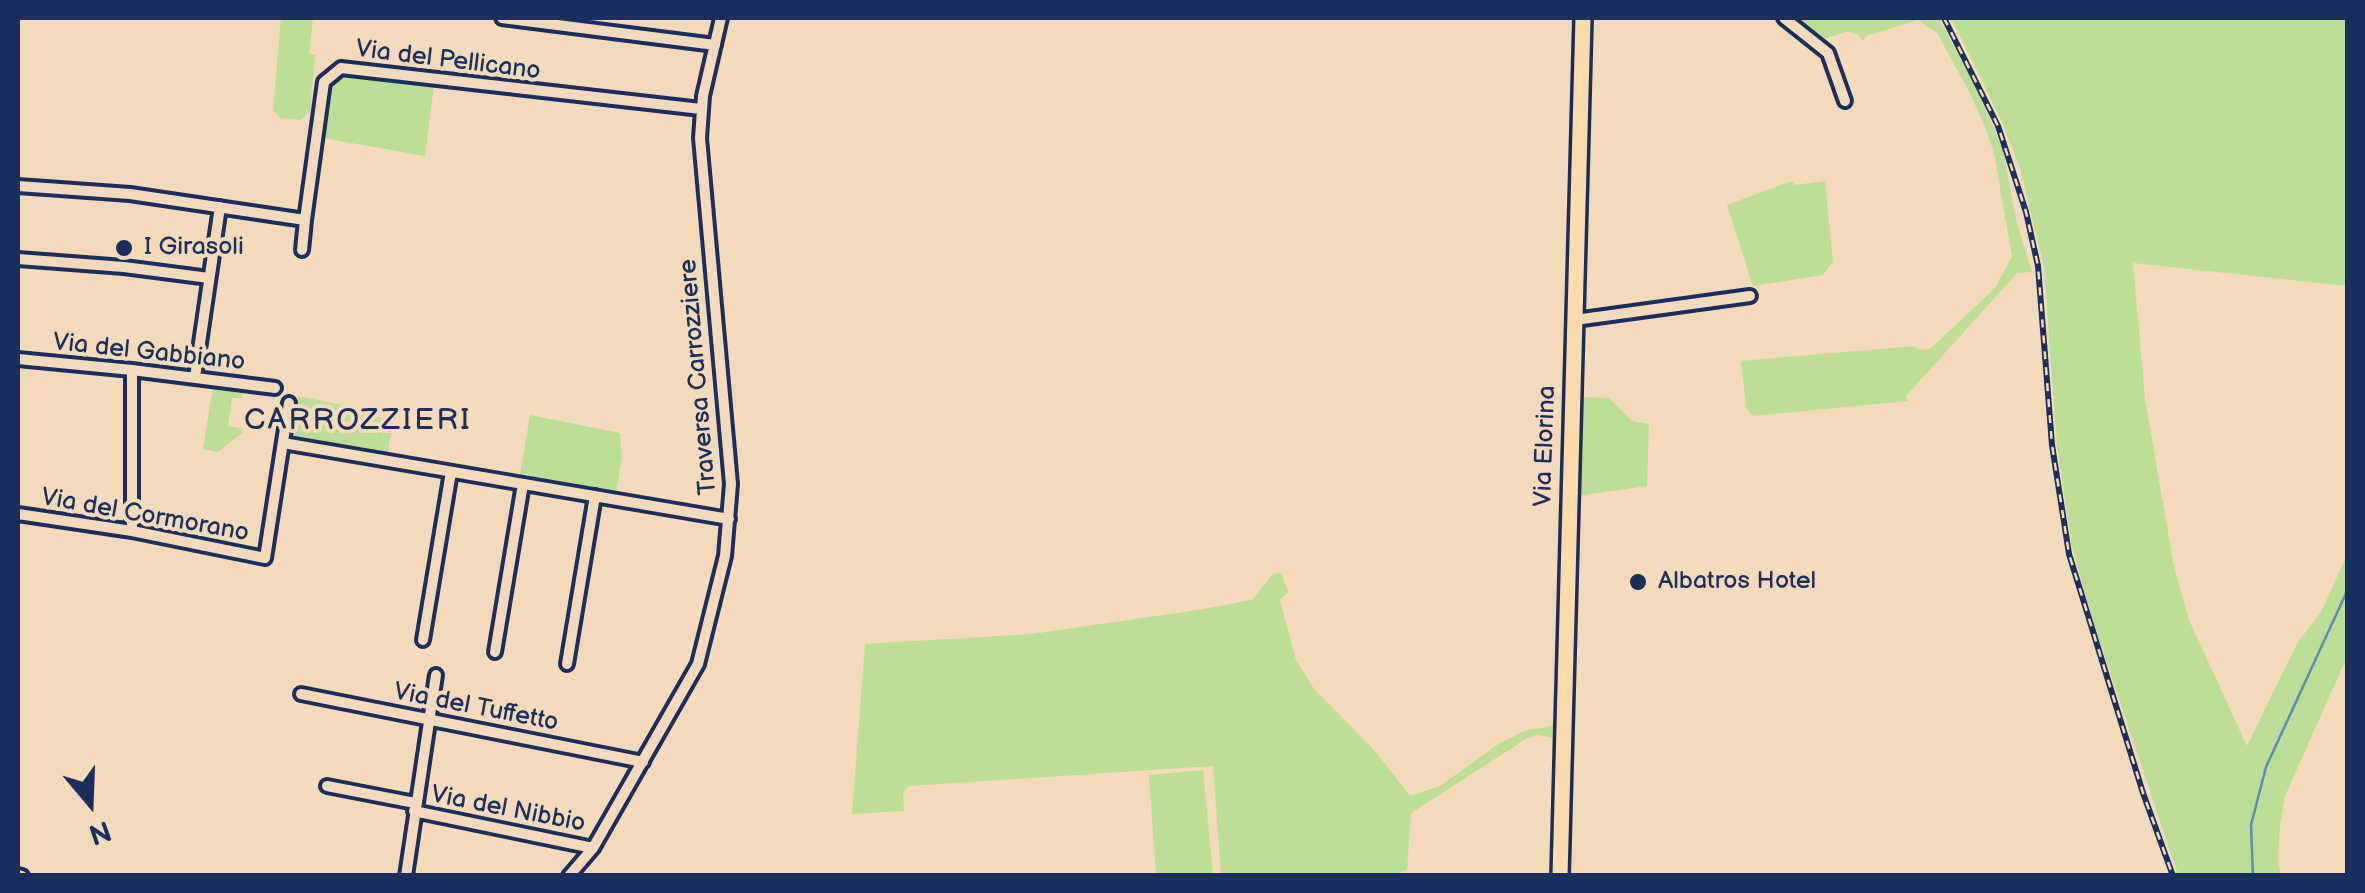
<!DOCTYPE html>
<style>
body{margin:0}
#map{position:relative;width:2365px;height:893px;overflow:hidden;background:#f2daba;font-family:"Balsamiq Sans",sans-serif}
canvas{display:block}
.frame{position:absolute;inset:0;border:20px solid #1b2f5e;pointer-events:none}
.north{position:absolute;left:40px;top:753px;width:100px;height:100px;-webkit-text-stroke:8px #f2daba;paint-order:stroke;rotate:161deg;font-size:28px;font-weight:700;line-height:40px;text-align:center;color:#1b2f5e}
.north::after{content:'';display:block;margin:auto;width:35px;height:45px;background:#1b2f5e;clip-path:polygon(50% 0,100% 100%,50% 72%,0 100%)}
</style>
<div id="map">
<canvas width="2365" height="893"></canvas>
<div class="frame"></div>
<div class="north">N</div>
</div>
<script>
const ctx = document.querySelector('canvas').getContext('2d');
ctx.lineJoin = 'round';
function paint(path, color) {
  ctx.fillStyle = color;
  ctx.fill(path, 'evenodd');
}
function poly(rows) {
  const path = new Path2D();
  for (const r of rows) {
    path.moveTo(r[0], r[1]);
    for (let i = 2; i < r.length; i += 2) path.lineTo(r[i], r[i + 1]);
  }
  return path;
}
function trace(path, color, width, dash) {
  ctx.strokeStyle = color;
  ctx.lineWidth = width;
  ctx.lineCap = dash ? 'butt' : 'round';
  ctx.setLineDash(dash || []);
  ctx.stroke(path);
}
function write(font, color, halo, rows, align = 'center') {
  ctx.font = font + ' "Balsamiq Sans",sans-serif';
  ctx.lineWidth = 8;
  ctx.setLineDash([]);
  ctx.textBaseline = 'middle';
  ctx.strokeStyle = halo;
  ctx.fillStyle = color;
  for (const [text, x, y, turn = 0] of rows) {
    ctx.save();
    ctx.translate(x, y);
    ctx.rotate((+turn || 0) * Math.PI / 180);
    ctx.textAlign = isNaN(turn) ? turn : align;
    if (halo) ctx.strokeText(text, 0, 0);
    ctx.fillText(text, 0, 0);
    ctx.restore();
  }
}
const green = poly([
 [281,18,313,18,309,54,315,55,310,111,301,120,280,118,273,110],
 [1792,18,1939,18,1977,90,2003,150,2016,220,2032,272,2017,273,1906,396,1907,401,1753,416,1746,408,1741,361,1914,346,1920,350,1930,349,1995,288,2012,257,1994,153,1987,132,1970,93,1937,33,1918,20,1866,36,1863,41,1859,35,1848,31,1822,40],
 [1951,18,2347,18,2347,286,2133,263,2145,399,2174,567,2189,620,2247,746,2298,642,2321,612,2347,555,2347,657,2285,796,2280,824,2278,859,2281,875,2178,875,2091,615,2072,546,2057,445,2044,267,2020,169,2002,122],
 [347,73,434,85,425,156,323,138,330,88],
 [1792,181,1795,185,1825,181,1833,262,1823,275,1753,286,1727,205],
 [213,387,243,391,242,398,232,398,228,426,241,428,242,433,218,452,203,449],
 [298,396,358,408,358,413,393,420,388,452,386,455,291,439],
 [1579,397,1609,398,1632,421,1649,424,1647,486,1577,496],
 [530,415,620,433,622,457,616,493,528,479,528,473,520,475],
 [1281,573,1288,592,1280,600,1296,660,1314,689,1375,751,1410,796,1440,786,1497,745,1524,731,1551,726,1557,717,1557,738,1536,735,1526,739,1411,813,1407,870,1392,875,1221,875,1213,766,909,786,903,792,904,811,852,814,865,644,1032,634,1198,610,1252,600,1273,574],
 [1203,770,1213,875,1156,875,1149,775]
]);
const stream = poly([
 [2253,876,2251,825,2266,767,2348,589]
]);
const street = poly([
 [502,18,715,45],
 [1784,18,1828,53,1845,101],
 [18,186,130,194,305,220,324,82,341,68,701,109],
 [302,250,305,220],
 [18,259,124,267,209,278],
 [1575,320,1750,296],
 [18,359,132,370,275,388],
 [132,370,132,531],
 [195,377,220,207],
 [283,443,729,519],
 [18,514,132,531,265,558,289,403],
 [423,640,451,472],
 [495,652,523,484],
 [567,664,595,496],
 [301,694,643,762],
 [327,786,415,803],
 [414,811,593,848],
 [18,875,22,876],
 [406,876,436,675],
 [569,876,593,848,698,664,725,556,731,484,700,138,703,96,721,18]
]);
const primary = poly([
 [1560,876,1583,18]
]);
const rail = poly([
 [1944,18,1998,126,2026,212,2038,266,2052,445,2069,554,2143,793,2173,876]
]);
const markers = [
 [124,248,10,"#1b2f5e"],
 [1638,582,10,"#1b2f5e"]
];
const streetNames = [
 ["Via del Pellicano",448,61,7],
 ["Via del Gabbiano",149,353,6],
 ["Traversa Carrozziere",699,377,-95],
 ["Via Elorina",1546,446,-88],
 ["Via del Cormorano",145,516,10],
 ["Via del Tuffetto",476,708,11],
 ["Via del Nibbio",508,810,11]
];
const poiNames = [
 ["I Girasoli",144,248],
 ["Albatros Hotel",1658,582]
];
const quarterNames = [
 ["CARROZZIERI",358,421]
];
paint(green, '#bcdd96');
trace(stream, '#5e8bb3', 2.5);
trace(street, '#1b2f5e', 18);
trace(primary, '#1b2f5e', 22);
trace(street, '#f2daba', 10);
trace(primary, '#fcdcac', 15);
trace(rail, '#1b2f5e', 6);
trace(rail, '#f2daba', 2.5, [8]);
for (const [x, y, r, color] of markers) {
  const dot = new Path2D();
  dot.arc(x, y, r, 0, 2 * Math.PI);
  ctx.fillStyle = color;
  ctx.fill(dot);
  trace(dot, '#f2daba', 4);
}
write('25px', '#1b2f5e', '#f2daba', streetNames);
write('25px', '#1b2f5e', '#f2daba', poiNames, 'left');
ctx.letterSpacing = '2.5px';
write('30px', '#1b2f5e', '#f2daba', quarterNames);
ctx.letterSpacing = '0px';
</script>
